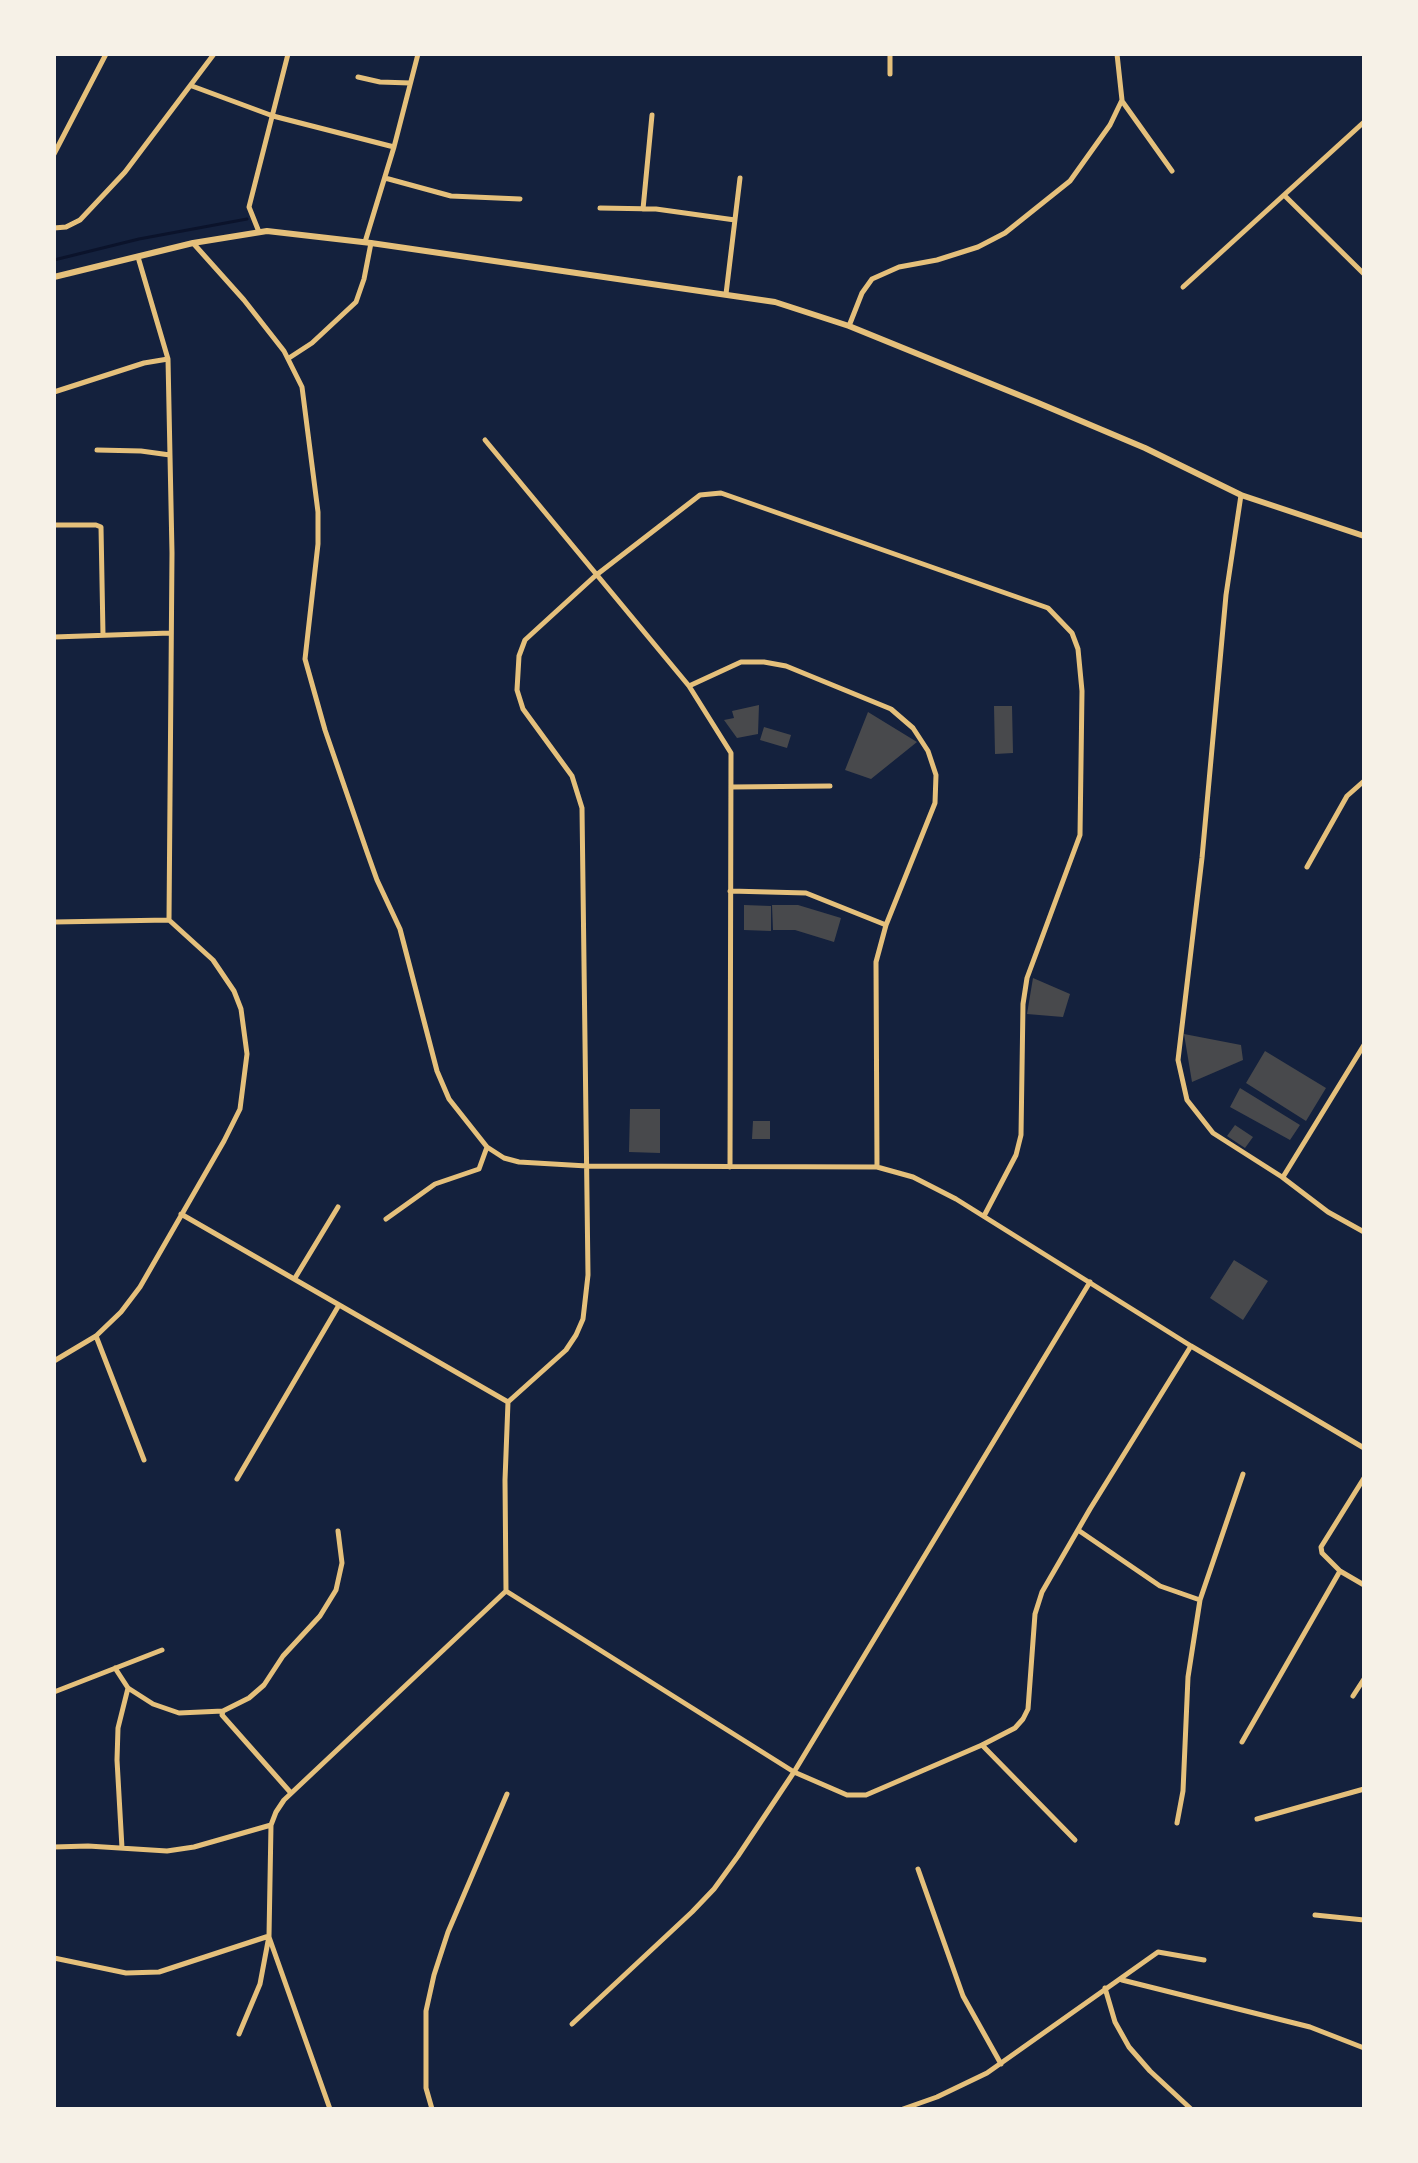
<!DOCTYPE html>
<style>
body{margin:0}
#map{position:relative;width:1418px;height:2163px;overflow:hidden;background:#14213d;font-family:"Exo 2",sans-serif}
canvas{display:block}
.frame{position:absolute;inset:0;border:56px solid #f6f1e7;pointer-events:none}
</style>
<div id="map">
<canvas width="1418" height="2163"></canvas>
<div class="frame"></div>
</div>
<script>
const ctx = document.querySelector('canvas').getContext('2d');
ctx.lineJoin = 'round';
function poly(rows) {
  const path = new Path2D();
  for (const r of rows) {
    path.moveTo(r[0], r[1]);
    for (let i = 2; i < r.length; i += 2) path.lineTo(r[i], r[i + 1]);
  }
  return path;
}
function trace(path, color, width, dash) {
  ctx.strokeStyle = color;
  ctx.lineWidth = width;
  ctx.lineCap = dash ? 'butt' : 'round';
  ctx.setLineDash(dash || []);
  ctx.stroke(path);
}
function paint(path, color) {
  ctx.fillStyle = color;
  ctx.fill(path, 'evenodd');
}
const stream = poly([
 [54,260,139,239,247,219]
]);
const building = poly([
 [759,705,758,734,737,738,724,720,734,718,732,711],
 [994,706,1012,706,1013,753,995,754],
 [868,712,917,742,871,779,845,770],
 [764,727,791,735,787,748,760,740],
 [744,905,771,906,771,931,744,930],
 [772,905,798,905,841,918,834,942,795,930,773,930],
 [1033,978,1070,994,1063,1017,1027,1014],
 [1184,1034,1241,1045,1243,1060,1192,1082],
 [1265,1051,1326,1088,1306,1121,1246,1083],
 [1240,1088,1300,1125,1290,1140,1230,1107],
 [630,1109,660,1109,660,1153,629,1152],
 [753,1121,770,1121,770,1139,752,1139],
 [1235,1125,1253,1137,1245,1148,1227,1136],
 [1234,1260,1268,1281,1243,1320,1210,1298]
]);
const minor = poly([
 [890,54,890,74],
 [358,77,380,82,410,83],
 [192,86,273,116,394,147,365,242],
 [1122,101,1172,171],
 [394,147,418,54],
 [54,154,106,54],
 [385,178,451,196,520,199],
 [1284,195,1364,274],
 [600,208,656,209,735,220],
 [643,209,652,115],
 [54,228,66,227,80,220,125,172,214,54],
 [259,232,249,207,288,54],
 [193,243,244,300,284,351,302,387,318,512,318,544,305,659,325,730,367,852,377,880,400,929,437,1071,449,1099,487,1147,504,1158,519,1162,587,1166,877,1167,913,1177,956,1199,1191,1346,1364,1448],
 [138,257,168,359,172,553,169,920],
 [1183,287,1364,122],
 [726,294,740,178],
 [849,326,862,293,872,279,899,267,937,260,978,247,1005,233,1070,181,1110,125,1122,100,1117,54],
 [289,358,312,343,356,302,364,279,371,243],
 [54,392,144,363,168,359],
 [485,440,689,686,731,753,730,1167],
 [97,450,141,451,170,455],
 [1241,495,1226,595,1202,858,1178,1060,1187,1100,1213,1133,1282,1177,1328,1212,1364,1232],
 [54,525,96,525,101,527,103,635],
 [54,637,170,633],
 [689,686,741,662,764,662,786,666,891,709,913,728,928,751,936,775,935,803,886,925,876,962,877,1167],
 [732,787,830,786],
 [1307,867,1347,796,1364,781],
 [730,891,806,893,886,925],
 [54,922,169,920,213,960,234,991,241,1009,247,1054,240,1109,224,1141,140,1287,121,1312,96,1336,54,1361],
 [1283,1177,1364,1045],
 [181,1214,508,1402],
 [386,1219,435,1184,479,1169,487,1147],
 [295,1278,338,1207],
 [96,1336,144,1460],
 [237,1479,339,1305],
 [1078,1530,1160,1586,1200,1600,1243,1474],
 [1340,1571,1364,1585],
 [506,1591,794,1772,847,1795,866,1795,982,1745,1015,1728,1023,1719,1028,1709,1035,1614,1042,1592,1090,1509,1191,1346],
 [115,1668,128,1688,153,1704,179,1713,223,1711,249,1698,264,1685,283,1656,320,1616,336,1590,342,1563,338,1531],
 [54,1692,162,1650],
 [1353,1696,1364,1679],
 [223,1711,222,1715,291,1793],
 [1242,1742,1340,1571,1322,1553,1321,1547,1364,1478],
 [982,1745,1075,1840],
 [1257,1819,1364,1789],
 [1177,1823,1183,1791,1188,1677,1200,1600],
 [54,1847,88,1846,167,1851,194,1847,271,1825],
 [122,1848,117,1760,118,1728,128,1688],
 [918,1869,963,1996,1001,2064],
 [1315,1915,1364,1920],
 [269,1937,330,2109],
 [54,1958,126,1973,159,1972,269,1936],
 [1122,1980,1310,2027,1364,2048],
 [1105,1988,1115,2022,1129,2047,1150,2071,1191,2109],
 [572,2024,692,1912,714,1889,738,1856,794,1772,1090,1282],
 [239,2034,260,1984,269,1936,271,1825,276,1812,284,1800,506,1591,505,1480,508,1402,566,1350,576,1335,583,1319,588,1275,582,808,572,776,523,709,517,690,519,656,525,640,595,576,700,495,721,493,1048,608,1072,633,1078,649,1082,691,1080,835,1027,978,1023,1004,1021,1135,1016,1155,984,1216],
 [432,2109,426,2088,426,2011,434,1975,448,1932,507,1794],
 [903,2109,937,2097,987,2073,1158,1952,1204,1960]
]);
const tertiary = poly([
 [54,277,193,243,267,231,371,243,775,302,849,326,1036,402,1145,448,1241,495,1364,536]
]);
trace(stream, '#0b132b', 3);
paint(building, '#48494c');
trace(minor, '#e5c07b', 5);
trace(tertiary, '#e5c07b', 6);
</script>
